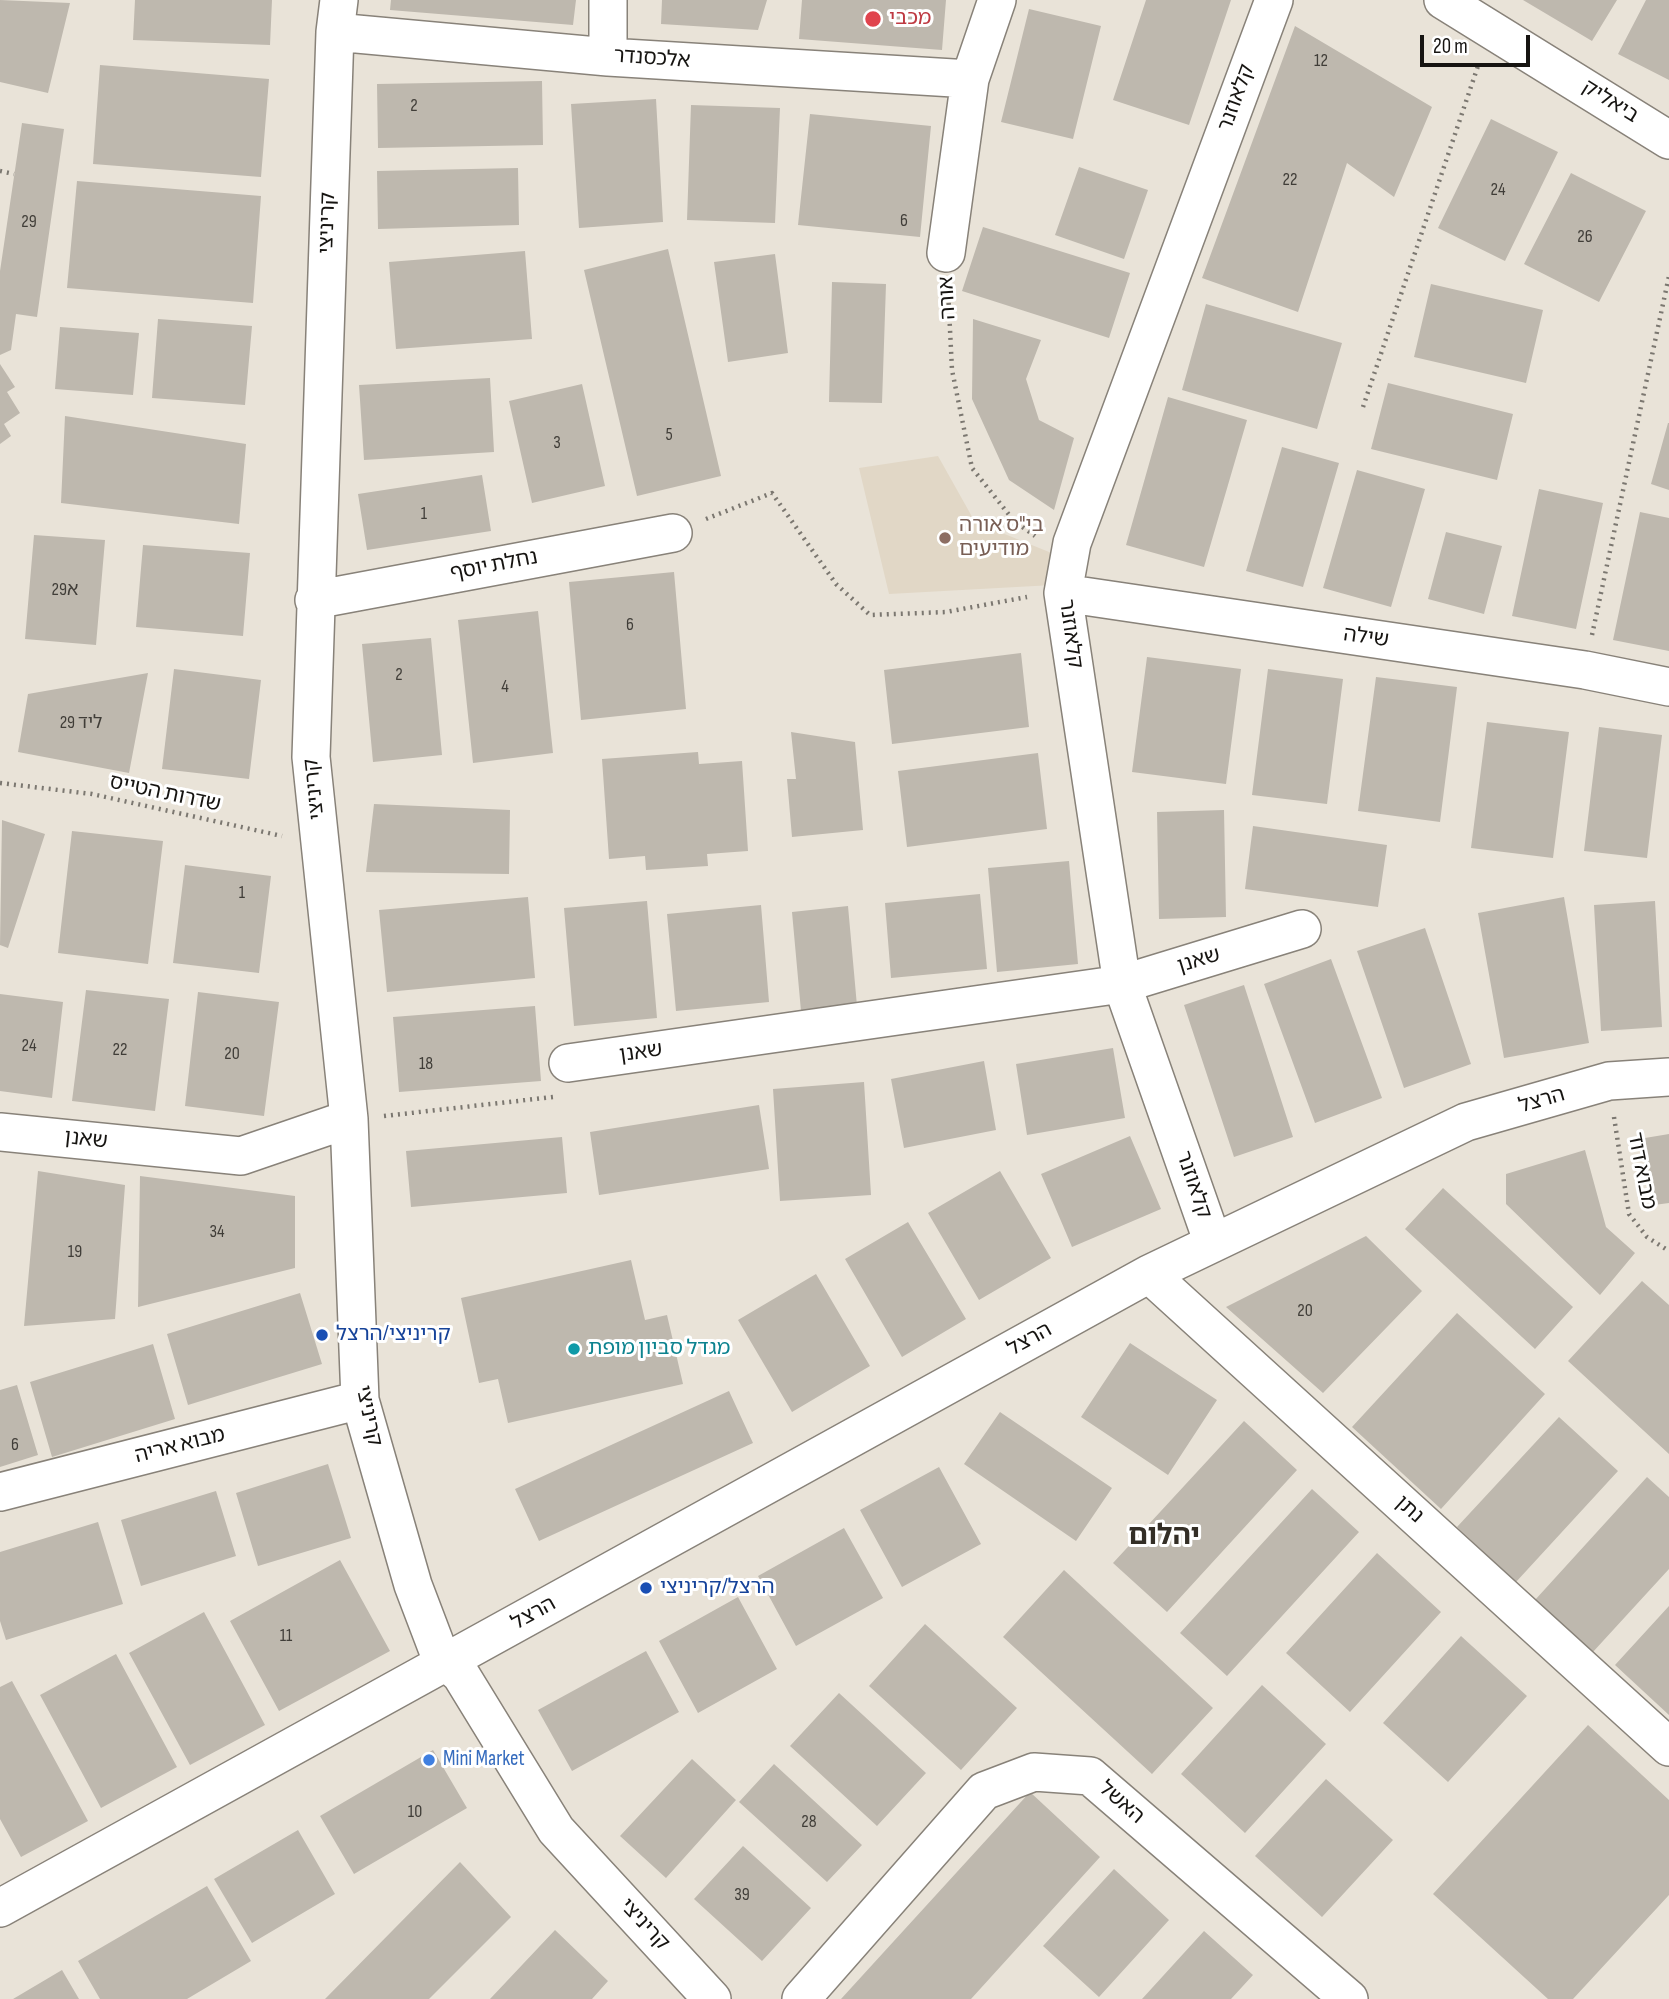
<!DOCTYPE html>
<meta charset="utf-8">
<style>
body{margin:0}
#map{position:relative;width:1669px;height:1999px;overflow:hidden;background:#e9e3d8;font-family:"Sofia Sans Condensed",sans-serif}
canvas{display:block}
.scale{position:absolute;left:1420px;top:35px;width:110px;height:32px;box-sizing:border-box;border:4px solid #161411;border-top:0;padding-left:9px;font-size:21px;line-height:24px;white-space:nowrap;color:#161411;-webkit-text-stroke:5px #fff;paint-order:stroke}
</style>
<div id="map">
<canvas width="1669" height="1999"></canvas>
<div class="scale">20 m</div>
</div>
<script>
const ctx = document.querySelector('canvas').getContext('2d');
ctx.lineJoin = 'round';
function paint(path, color) {
  ctx.fillStyle = color;
  ctx.fill(path, 'evenodd');
}
function poly(rows) {
  const path = new Path2D();
  for (const r of rows) {
    path.moveTo(r[0], r[1]);
    for (let i = 2; i < r.length; i += 2) path.lineTo(r[i], r[i + 1]);
  }
  return path;
}
function trace(path, color, width, dash) {
  ctx.strokeStyle = color;
  ctx.lineWidth = width;
  ctx.lineCap = dash ? 'butt' : 'round';
  ctx.setLineDash(dash || []);
  ctx.stroke(path);
}
function write(font, color, halo, rows, align = 'center') {
  ctx.font = font + ' "Sofia Sans Condensed","Noto Sans Hebrew",sans-serif';
  ctx.lineWidth = 6;
  ctx.setLineDash([]);
  ctx.textBaseline = 'middle';
  ctx.strokeStyle = halo;
  ctx.fillStyle = color;
  for (const [text, x, y, turn = 0] of rows) {
    ctx.save();
    ctx.translate(x, y);
    ctx.rotate((+turn || 0) * Math.PI / 180);
    ctx.textAlign = isNaN(turn) ? turn : align;
    if (halo) ctx.strokeText(text, 0, 0);
    ctx.fillText(text, 0, 0);
    ctx.restore();
  }
}
const built = poly([
 [938,456,975,522,1054,554,1053,585,889,594,859,468]
]);
const building = poly([
 [0,0,70,3,48,93,0,82],
 [135,0,272,0,270,45,133,40],
 [391,0,576,0,573,25,390,10],
 [662,0,767,0,758,30,661,24],
 [802,0,946,0,942,50,799,39],
 [1146,0,1231,0,1189,125,1113,100],
 [1523,0,1617,0,1592,41],
 [1646,0,1669,0,1669,80,1618,54],
 [1029,9,1101,26,1073,139,1001,122],
 [1295,26,1432,107,1394,197,1347,163,1298,312,1202,278],
 [100,65,269,79,261,177,93,164],
 [542,81,543,145,378,148,377,84],
 [656,99,663,222,579,228,571,104],
 [691,105,780,108,775,223,687,220],
 [810,114,931,126,920,237,798,225],
 [1491,119,1558,152,1505,261,1438,228],
 [22,123,64,129,37,317,16,314,11,350,0,355,0,271],
 [1079,167,1148,190,1124,259,1055,235],
 [518,168,519,225,378,229,377,171],
 [1571,173,1646,211,1599,302,1524,264],
 [77,181,261,196,253,303,67,288],
 [983,227,1130,273,1109,338,962,291],
 [668,249,721,476,637,496,584,270],
 [525,251,532,339,396,349,389,262],
 [775,254,788,353,728,362,714,262],
 [832,282,886,284,882,403,829,402],
 [1431,284,1543,310,1526,383,1414,357],
 [1206,304,1342,343,1317,429,1182,390],
 [158,319,252,326,245,405,152,398],
 [973,319,1041,340,1026,379,1039,420,1074,438,1054,510,1009,480,972,399],
 [60,327,139,333,133,395,55,389],
 [0,364,15,387,7,392,20,413,4,424,11,436,0,444],
 [490,378,494,452,364,460,359,385],
 [1388,383,1513,414,1497,480,1371,449],
 [582,384,605,486,532,503,509,401],
 [1168,397,1247,420,1204,567,1126,545],
 [65,416,246,444,239,524,61,503],
 [1668,423,1669,423,1669,490,1651,484],
 [1282,447,1339,463,1303,587,1246,571],
 [1357,470,1425,489,1391,607,1323,588],
 [482,475,491,531,367,550,358,494],
 [1539,489,1603,503,1576,629,1512,616],
 [1640,512,1669,518,1669,651,1613,640],
 [1446,532,1502,546,1484,614,1428,599],
 [34,535,105,540,96,645,25,639],
 [143,545,250,553,243,636,136,627],
 [674,572,686,709,581,720,569,582],
 [538,611,553,753,473,763,458,620],
 [431,638,442,755,373,762,362,644],
 [1021,653,1029,727,892,744,884,670],
 [1147,657,1241,669,1226,784,1132,772],
 [174,669,261,680,249,779,162,769],
 [1268,669,1343,679,1327,804,1252,795],
 [148,673,129,773,18,752,28,694],
 [1376,677,1457,687,1440,822,1358,811],
 [1487,722,1569,732,1553,858,1471,848],
 [1599,727,1662,735,1647,858,1584,851],
 [791,732,855,742,863,830,792,837,787,779,796,779],
 [698,752,699,764,742,761,748,851,707,854,708,866,646,870,645,856,609,859,602,759],
 [1038,753,1047,829,907,847,898,771],
 [374,804,510,810,509,874,366,872],
 [1224,810,1226,917,1159,919,1157,812],
 [2,820,45,834,8,948,0,945],
 [1253,826,1387,845,1378,907,1245,889],
 [72,831,163,841,148,964,58,953],
 [1069,861,1078,964,997,972,988,868],
 [185,865,271,876,259,973,173,963],
 [980,894,987,969,891,978,885,903],
 [528,897,535,978,387,992,379,910],
 [1564,897,1589,1043,1504,1058,1478,913],
 [647,901,657,1018,574,1026,564,908],
 [1655,901,1662,1027,1601,1031,1594,905],
 [761,905,769,1002,676,1011,667,914],
 [848,906,857,1006,801,1011,792,912],
 [1425,928,1471,1064,1404,1088,1357,951],
 [1331,959,1382,1098,1315,1123,1264,984],
 [1244,985,1293,1137,1234,1157,1184,1005],
 [86,990,169,999,155,1111,72,1101],
 [198,992,279,1002,264,1116,185,1106],
 [0,994,63,1002,52,1098,0,1091],
 [535,1006,541,1081,399,1092,393,1017],
 [1113,1048,1125,1118,1027,1135,1016,1064],
 [984,1061,996,1130,904,1148,891,1079],
 [864,1082,871,1195,780,1201,773,1089],
 [759,1105,769,1169,599,1195,590,1132],
 [1669,1134,1669,1203,1654,1205,1639,1139],
 [1130,1136,1161,1209,1072,1247,1041,1174],
 [562,1137,567,1193,411,1207,406,1151],
 [1585,1150,1606,1227,1635,1253,1600,1295,1506,1204,1506,1174],
 [38,1171,125,1185,115,1319,24,1326],
 [1000,1171,1051,1258,979,1300,928,1213],
 [140,1176,295,1196,295,1268,138,1307],
 [1443,1188,1573,1307,1535,1349,1405,1229],
 [908,1222,966,1319,902,1357,845,1259],
 [1366,1236,1422,1291,1323,1393,1226,1307],
 [631,1260,645,1320,667,1315,683,1384,508,1423,498,1379,479,1383,461,1298],
 [816,1274,870,1366,792,1412,738,1320],
 [1642,1281,1669,1305,1669,1454,1568,1361],
 [300,1293,322,1364,188,1405,167,1334],
 [1457,1313,1545,1394,1441,1509,1352,1427],
 [1130,1343,1217,1400,1168,1475,1081,1417],
 [153,1344,175,1419,52,1457,30,1382],
 [17,1385,38,1455,0,1467,0,1390],
 [729,1391,753,1443,539,1541,515,1489],
 [1000,1412,1112,1488,1076,1541,964,1464],
 [1559,1417,1618,1471,1516,1582,1457,1527],
 [1244,1421,1297,1470,1167,1612,1113,1563],
 [328,1464,351,1538,258,1566,236,1493],
 [939,1467,981,1544,902,1587,860,1510],
 [1647,1477,1669,1497,1669,1569,1592,1653,1535,1600],
 [1312,1489,1359,1532,1227,1676,1180,1633],
 [216,1491,236,1556,141,1586,121,1520],
 [98,1522,123,1604,6,1640,0,1621,0,1552],
 [844,1528,883,1598,796,1646,758,1576],
 [1377,1553,1441,1612,1350,1712,1286,1653],
 [340,1560,390,1651,279,1711,230,1621],
 [1064,1570,1213,1708,1152,1774,1003,1637],
 [738,1597,777,1669,698,1713,659,1641],
 [1669,1606,1669,1715,1615,1665],
 [204,1612,265,1725,190,1765,129,1653],
 [925,1624,1017,1708,961,1770,869,1686],
 [1461,1636,1527,1696,1448,1782,1383,1723],
 [646,1651,679,1712,572,1771,538,1710],
 [116,1654,177,1767,101,1808,40,1695],
 [12,1681,88,1821,21,1857,0,1819,0,1687],
 [1262,1685,1326,1744,1245,1833,1181,1774],
 [839,1693,926,1773,877,1826,790,1746],
 [1588,1725,1669,1800,1669,1895,1573,1999,1548,1999,1433,1894],
 [433,1750,467,1808,354,1874,320,1816],
 [692,1759,736,1800,666,1878,620,1836],
 [774,1764,862,1845,827,1882,739,1802],
 [1326,1779,1393,1840,1322,1917,1255,1856],
 [1030,1792,1100,1857,971,1999,841,1999],
 [298,1830,335,1894,252,1943,214,1879],
 [743,1846,811,1908,762,1961,694,1899],
 [460,1862,511,1917,429,1999,325,1999],
 [1114,1869,1169,1920,1099,1997,1043,1946],
 [207,1886,251,1961,187,1999,100,1999,78,1961],
 [555,1930,608,1981,592,1999,490,1999],
 [1204,1931,1253,1975,1231,1999,1142,1999],
 [62,1970,79,1999,13,1999]
]);
const path = poly([
 [0,171,14,174],
 [948,289,952,370,972,468,1014,521,1035,536],
 [1363,407,1479,63],
 [706,519,772,493,836,584,870,615,946,612,1027,597],
 [1592,635,1669,276],
 [0,783,92,794,282,836],
 [384,1116,553,1097],
 [1614,1117,1629,1214,1647,1237,1669,1251]
]);
const minor = poly([
 [339,0,335,32,311,757,349,1119,360,1400,413,1585,440,1656,461,1675,556,1830,712,1999],
 [608,0,608,57],
 [1443,0,1669,140],
 [335,32,608,57,970,79],
 [946,253,970,79,997,0],
 [1063,593,1585,670,1669,687],
 [314,600,673,533],
 [568,1063,1122,984,1302,929],
 [0,1132,241,1156,349,1119],
 [1213,1243,1122,984,1063,593,1072,543,1274,0],
 [1149,1274,1669,1747],
 [0,1492,360,1400],
 [0,1908,1149,1274,1466,1122,1609,1081,1669,1077],
 [801,1999,984,1791,1034,1772,1090,1776,1349,1999]
]);
const markers = [
 [873,19,9,"#e0444e"],
 [945,538,7,"#8d6e63"],
 [322,1335,7,"#1a4fb4"],
 [574,1349,7,"#0f9aa8"],
 [646,1588,7,"#1a4fb4"],
 [429,1760,7,"#3f7fe0"]
];
const numberNames = [
 ["12",1321,61],
 ["2",414,106],
 ["22",1290,180],
 ["24",1498,190],
 ["6",904,221],
 ["29",29,222],
 ["26",1585,237],
 ["5",669,435],
 ["3",557,443],
 ["1",424,514],
 ["29א",65,590],
 ["6",630,625],
 ["2",399,675],
 ["4",505,687],
 ["ליד 29",81,723],
 ["1",242,893],
 ["24",29,1046],
 ["22",120,1050],
 ["20",232,1054],
 ["18",426,1064],
 ["34",217,1232],
 ["19",75,1252],
 ["20",1305,1311],
 ["6",15,1445],
 ["11",286,1636],
 ["10",415,1812],
 ["28",809,1822],
 ["39",742,1895]
];
const healthNames = [
 ["מכבי",889,19]
];
const streetNames = [
 ["אלכסנדר",652,59,4],
 ["קלאוזנר",1237,98,-70],
 ["ביאליק",1610,102,32],
 ["קריניצי",328,223,-88],
 ["אורה",948,298,-93],
 ["נחלת יוסף",494,566,-11],
 ["קלאוזנר",1070,634,82],
 ["שילה",1366,638,8],
 ["קריניצי",315,789,-96],
 ["שדרות הטייס",165,794,12],
 ["שאנן",1199,961,-17],
 ["שאנן",641,1053,-8],
 ["הרצל",1542,1101,-16],
 ["שאנן",86,1140,6],
 ["מבוא דוד",1641,1171,79],
 ["קלאוזנר",1193,1185,71],
 ["הרצל",1030,1340,-29],
 ["קריניצי",368,1416,78],
 ["מבוא אריה",180,1446,-14],
 ["נתן",1409,1510,42],
 ["הרצל",534,1614,-29],
 ["האשל",1121,1803,41],
 ["קריניצי",644,1925,47]
];
const educationNames = [
 ["בי\"ס אורה",959,526],
 ["מודיעים",959,550]
];
const transitNames = [
 ["קריניצי/הרצל",336,1335],
 ["הרצל/קריניצי",660,1588]
];
const cultureNames = [
 ["מגדל סביון מופת",588,1349]
];
const shopNames = [
 ["Mini Market",443,1760]
];
const districtNames = [
 ["יהלום",1164,1537]
];
paint(built, '#e1d7c6');
paint(building, '#beb8ae');
trace(minor, '#888279', 40);
trace(path, '#7b7770', 4.5, [2, 5]);
trace(minor, '#fff', 37);
for (const [x, y, r, color] of markers) {
  const dot = new Path2D();
  dot.arc(x, y, r, 0, 2 * Math.PI);
  ctx.fillStyle = color;
  ctx.fill(dot);
  trace(dot, '#fff', 2.5);
}
write('18px', '#403d38', null, numberNames);
write('21px', '#be3a42', '#fff', healthNames, 'left');
write('21px', '#161411', '#fff', streetNames);
write('21px', '#785e54', '#fff', educationNames, 'left');
write('21px', '#164399', '#fff', transitNames, 'left');
write('21px', '#0d838f', '#fff', cultureNames, 'left');
write('21px', '#366cbe', '#fff', shopNames, 'left');
write('bold 28px', '#332e26', '#fff', districtNames);
</script>
